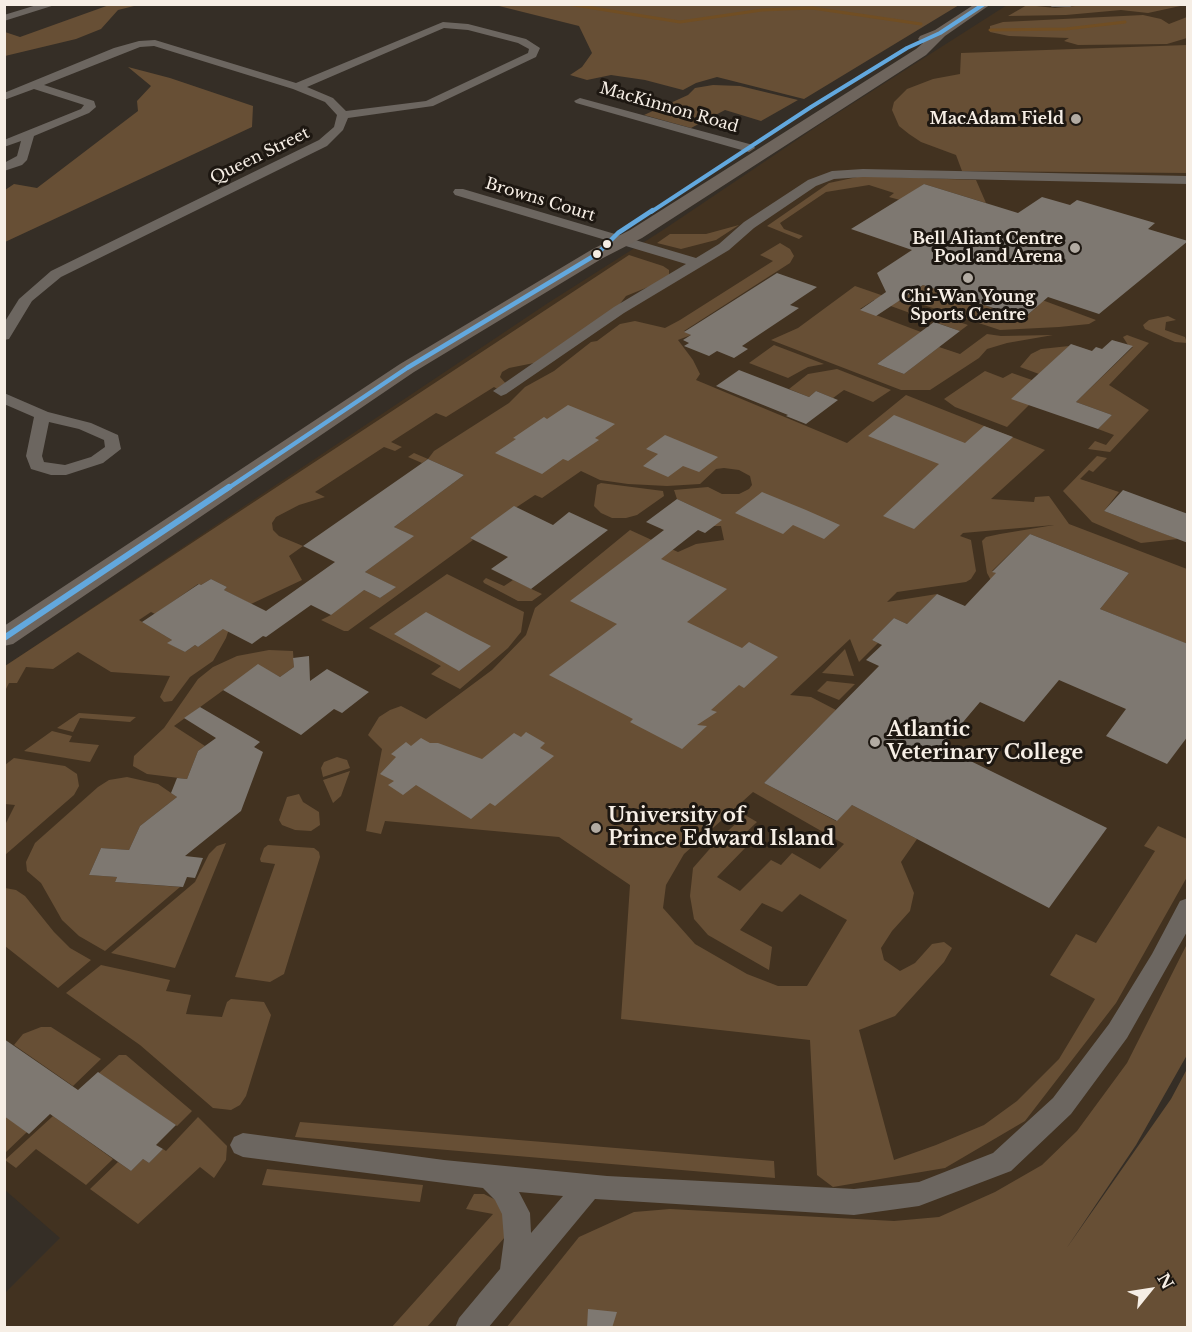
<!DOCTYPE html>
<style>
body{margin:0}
#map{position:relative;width:1192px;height:1332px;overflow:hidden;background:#352e26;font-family:"Libre Baskerville",serif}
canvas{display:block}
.frame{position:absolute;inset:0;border:6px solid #f6eee5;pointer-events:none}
.north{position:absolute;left:1120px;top:1260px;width:60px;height:60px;-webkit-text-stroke:4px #1d1711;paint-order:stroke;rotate:60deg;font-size:16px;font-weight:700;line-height:24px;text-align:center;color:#f6eee5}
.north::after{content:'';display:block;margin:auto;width:21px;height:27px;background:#f6eee5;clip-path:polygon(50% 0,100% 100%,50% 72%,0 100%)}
</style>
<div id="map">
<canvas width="1192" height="1332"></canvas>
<div class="frame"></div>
<div class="north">N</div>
</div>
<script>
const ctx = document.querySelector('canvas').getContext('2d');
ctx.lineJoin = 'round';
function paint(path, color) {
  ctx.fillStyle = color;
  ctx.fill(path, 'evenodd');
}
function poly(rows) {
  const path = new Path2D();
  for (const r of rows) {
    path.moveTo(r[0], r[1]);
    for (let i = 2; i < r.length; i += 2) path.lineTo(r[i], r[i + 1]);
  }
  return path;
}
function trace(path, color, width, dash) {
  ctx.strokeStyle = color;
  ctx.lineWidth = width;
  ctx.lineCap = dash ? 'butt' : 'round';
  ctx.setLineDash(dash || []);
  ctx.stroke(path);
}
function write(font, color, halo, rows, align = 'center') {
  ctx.font = font + ' "Libre Baskerville",serif';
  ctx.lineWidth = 6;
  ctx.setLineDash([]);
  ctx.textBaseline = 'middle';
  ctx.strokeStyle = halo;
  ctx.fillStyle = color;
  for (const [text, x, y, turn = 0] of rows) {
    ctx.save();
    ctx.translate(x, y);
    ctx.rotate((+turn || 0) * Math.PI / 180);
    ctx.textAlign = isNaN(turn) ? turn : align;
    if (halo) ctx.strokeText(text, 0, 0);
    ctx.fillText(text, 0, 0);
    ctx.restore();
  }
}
const built = poly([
 [1007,5,1187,5,1187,990,988,1327,5,1327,5,1293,60,1238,5,1190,5,666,548,303,663,230,819,125]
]);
const green = poly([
 [112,4,138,5,118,10,101,29,76,39,5,56,5,32,20,37],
 [495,5,959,5,804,99,717,77,696,83,683,90,645,80,611,75,587,80,570,75,582,67,592,53,579,26],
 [1085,5,1085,4,1185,5,1148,13,1121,10,1066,15,1008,16,1027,5,1055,8],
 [1143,15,1161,19,1169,24,1187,17,1187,38,1167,44,1078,45,1064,41,1069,38,1009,36,990,32,990,26,1003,22],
 [1187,45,1187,173,962,171,956,155,921,142,909,134,899,126,892,110,894,102,907,89,933,79,960,74,961,53],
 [128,67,170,78,253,106,252,127,5,242,5,190,14,184,37,188,138,111,137,101,151,86],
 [713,85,740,86,798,100,761,121,725,110,691,128,644,115,688,95,695,88],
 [862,176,976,180,986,203,924,184,900,200,889,197,894,193,869,185,826,192,780,223,784,229,803,236,799,239,767,226,829,183],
 [739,225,716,240,681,249,657,243,670,234,706,234],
 [780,243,790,249,794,256,790,263,684,331,691,335,678,340,693,360,700,374,696,380,847,443,906,395,1045,450,991,499,1034,502,1035,497,1049,496,1069,524,1187,569,1187,644,1100,609,1129,573,1030,534,992,571,1004,577,994,586,987,573,982,541,986,537,1000,534,1054,525,963,533,960,536,971,540,976,571,971,579,966,582,897,592,887,602,937,594,907,624,894,618,872,640,878,643,859,662,850,639,790,695,811,697,836,710,764,783,836,821,852,805,917,839,901,862,914,893,910,911,892,931,881,948,884,960,900,971,915,963,932,944,944,942,952,948,944,962,895,1016,859,1030,894,1160,936,1145,984,1125,1017,1101,1059,1059,1095,999,1050,975,1076,934,1096,943,1155,851,1144,846,1158,826,1187,839,1187,877,1116,1003,1025,1121,945,1168,833,1187,817,1175,810,1040,621,1019,630,885,559,837,385,821,381,834,366,831,382,749,368,735,379,717,390,710,401,706,426,719,492,670,526,635,535,608,630,530,678,552,696,544,724,540,721,526,714,526,713,516,677,499,674,490,708,487,722,494,739,494,749,489,752,485,750,476,739,470,724,468,716,469,700,484,667,486,628,484,600,480,581,471,542,498,535,495,470,538,473,540,348,631,344,631,321,620,331,615,348,582,380,598,395,587,365,572,413,536,394,527,464,475,428,459,422,463,408,457,414,453,428,459,434,451,509,403,525,387,554,371,591,342,597,341,620,324,635,321,665,328,680,320,773,261,760,255],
 [753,792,844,844,820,869,792,853,781,865,771,860,740,891,717,877,747,846,738,840,757,822,745,815,714,844,693,868,690,896,694,919,708,935,769,970,772,947,740,930,762,903,782,912,800,894,847,920,807,986,778,986,747,974,695,944,663,908,666,885,684,854],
 [629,255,663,266,669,270,669,275,653,285,626,296,619,305,539,362,509,368,502,372,500,377,508,386,501,391,494,387,446,417,436,413,391,442,402,447,395,451,384,447,315,492,325,497,299,505,276,517,272,523,273,530,279,536,303,546,289,556,302,580,251,604,224,590,227,587,211,579,201,585,198,584,155,614,151,612,139,620,172,640,168,643,185,652,195,645,198,647,231,623,226,638,213,661,190,677,172,701,164,702,160,697,170,676,111,672,78,652,53,669,26,667,17,683,9,683,5,691,5,666],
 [923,285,1024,318,1037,307,1034,297,1096,320,1089,324,1059,327,1000,330,896,296,905,286,917,290],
 [855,286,968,325,960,331,874,300,860,309,921,332,877,364,904,374,939,347,960,354,987,334,1001,336,1053,335,1007,343,987,349,979,358,930,390,901,390,771,340,798,328],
 [1168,316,1176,320,1166,322,1165,330,1185,337,1187,343,1175,342,1145,329,1143,325,1149,320],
 [1127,335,1149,343,1109,385,1149,410,1110,452,1088,449,1095,441,1106,445,1114,435,1098,429,1112,415,1076,402,1133,347,1128,345,1123,337],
 [774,345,824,364,808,367,788,378,749,363],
 [1069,346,1039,374,1020,367,1031,354,1041,349],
 [837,369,891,390,873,402,844,390,833,398,816,391,809,397,789,389,808,374],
 [985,371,1003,378,1012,373,1032,380,1029,405,1007,427,955,407,944,399],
 [1097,456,1107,458,1093,472,1089,470,1080,479,1119,492,1104,511,1178,539,1141,543,1092,522,1063,491],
 [601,483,663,491,664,496,637,515,626,518,612,518,601,513,594,506,597,485],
 [447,574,524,612,521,632,508,648,460,689,431,674,441,666,369,628],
 [486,578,504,586,513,580,542,594,532,601,518,601,484,583,483,581],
 [845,649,854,676,822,673,824,671],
 [269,650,293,651,294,667,280,677,258,665,174,726,205,746,198,751,187,779,147,774,133,766,134,756,164,728,198,679,213,667,237,656],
 [827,681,855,684,839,700,817,691],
 [79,713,136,717,130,722,80,718,73,732,57,728],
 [52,731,72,736,69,742,99,745,90,762,24,751],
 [337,757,347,760,350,768,323,777,321,768,324,762],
 [14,758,65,766,77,774,79,786,74,795,5,855,5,825,15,805,5,804,5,765],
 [350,771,341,796,333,803,323,780],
 [127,777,158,784,177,797,140,826,129,850,101,848,89,875,117,877,115,882,180,887,105,951,79,936,62,920,41,883,27,871,26,862,35,843,98,787,109,780],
 [299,794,303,802,319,812,320,825,311,831,295,830,282,825,279,820,287,797],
 [226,843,175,968,111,953,195,882,209,854,217,846],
 [268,845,314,848,319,852,320,857,284,974,270,982,235,977,275,864,261,862,260,859,264,848],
 [5,888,16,890,25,896,54,932,70,948,91,960,58,988,5,946],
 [1187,944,1187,1055,1136,1145,1066,1249,1171,1099,1187,1069,1187,1327,506,1328,579,1237,634,1212,670,1209,894,1221,939,1217,995,1192,1042,1165,1077,1131,1127,1063],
 [101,965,170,980,166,991,191,995,186,1014,222,1017,227,1002,231,999,264,1002,271,1015,246,1096,240,1105,231,1110,213,1108,140,1045,66,993],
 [41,1027,51,1027,101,1059,73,1086,14,1045,23,1034],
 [119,1055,126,1055,192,1111,177,1126,99,1073],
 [5,1116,27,1132,5,1153],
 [53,1116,113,1159,86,1185,36,1149,16,1168,5,1160],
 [198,1117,227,1146,226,1160,214,1178,200,1167,138,1224,90,1189,118,1162,131,1171,143,1159,149,1163,163,1149,166,1151],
 [300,1122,774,1161,775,1178,295,1137],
 [267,1169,423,1185,420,1202,262,1185],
 [474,1194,484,1194,498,1201,507,1216,505,1237,427,1327,391,1328,493,1214,466,1209]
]);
const stream = poly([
 [568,4,680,22,762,10,812,8,921,24],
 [990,30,1066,29,1125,22]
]);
const building = poly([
 [924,184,1018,213,1042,197,1070,205,1077,200,1155,223,1148,229,1188,241,1099,314,1048,297,1024,318,923,285,876,316,860,310,886,292,877,273,912,250,851,229],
 [777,273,817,287,790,305,799,308,742,346,748,349,734,358,717,351,709,356,684,346,689,343,683,340,691,335,684,332],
 [934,322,960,331,904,374,877,364],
 [1112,340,1133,346,1076,402,1112,415,1098,429,1011,399,1071,344,1092,351,1096,347,1102,349],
 [739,370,809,397,816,391,838,400,806,424,786,416,788,415,716,386],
 [568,405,615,424,595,438,599,440,568,461,563,459,542,474,495,453,516,439,513,438,544,417,547,419],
 [894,415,965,443,984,426,1013,437,914,529,883,516,939,464,868,436],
 [665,435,718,457,699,472,683,466,668,477,643,466,658,454,646,449],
 [428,459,464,475,394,527,414,536,365,572,396,587,380,598,364,590,331,615,311,605,266,637,263,636,252,644,223,629,198,647,195,645,185,652,167,643,172,640,142,622,199,584,201,585,211,579,227,587,224,590,266,611,335,562,303,546],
 [1123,490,1188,514,1188,543,1104,511],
 [762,492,806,510,840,525,824,539,793,525,783,534,735,513],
 [677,499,722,520,705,533,698,530,661,559,727,589,687,622,742,648,749,642,778,657,744,688,739,685,711,710,717,712,697,725,707,726,682,749,630,722,633,719,549,675,617,624,570,601,664,530,646,522],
 [514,506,553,525,569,512,608,530,531,589,491,569,508,557,470,538],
 [1030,534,1129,573,1100,609,1188,644,1188,736,1167,764,1106,736,1126,709,1059,680,1024,722,980,702,942,747,1107,828,1049,908,852,805,837,821,764,783,879,666,866,660,882,645,872,640,894,618,907,624,937,594,965,606,996,573,992,572],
 [426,612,471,636,491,646,459,671,394,634],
 [309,656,310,681,327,669,369,692,342,713,334,709,301,735,223,690,258,664,280,677,294,667,293,658],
 [200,707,260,742,254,747,263,752,241,811,185,856,203,858,195,878,187,877,183,887,115,882,117,877,89,875,101,848,129,850,140,826,177,797,171,793,177,778,187,779,198,751,216,738,184,718],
 [526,732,545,743,540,748,554,756,495,806,490,803,471,819,416,785,403,795,388,785,394,781,380,774,396,757,391,754,406,742,411,746,421,738,430,743,438,743,482,759,514,733,521,737],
 [4,1039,78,1090,98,1072,176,1125,156,1145,163,1149,149,1163,143,1159,131,1171,50,1114,29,1134,4,1116],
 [588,1309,617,1312,612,1328,587,1328]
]);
const minor = poly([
 [40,4,58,4,4,21,4,15,40,4],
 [1047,4,1075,4,1070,7,1052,7,1047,4],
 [443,22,468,24,526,39,540,48,536,57,433,106,348,118,343,130,327,146,61,277,32,301,9,339,4,340,4,323,19,299,51,271,319,140,334,127,337,115,325,102,293,89,154,46,140,47,44,85,94,101,96,107,89,113,34,136,27,160,22,165,4,171,4,163,17,156,21,141,4,147,4,140,81,109,84,105,34,89,4,100,4,93,114,48,139,41,155,40,296,83,443,22],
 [444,28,468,30,518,43,529,49,528,53,426,101,346,111,333,98,307,87,444,28],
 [580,98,753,145,755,148,749,152,745,151,576,103,574,101,580,98],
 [863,169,1188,176,1188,184,863,177,834,179,816,186,754,228,729,250,624,313,506,394,501,396,493,391,614,307,686,264,455,195,453,192,455,189,463,189,696,258,719,244,744,222,808,180,832,171,863,169],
 [4,393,48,412,91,423,118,435,121,449,103,463,66,475,51,475,31,469,26,456,34,417,4,404,4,393],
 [49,422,79,429,104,440,105,447,91,457,65,465,44,462,42,456,49,422],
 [1188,898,1188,930,1127,1038,1071,1114,1011,1171,919,1206,854,1215,595,1199,488,1328,455,1328,459,1318,500,1269,504,1239,502,1214,495,1200,483,1188,243,1157,234,1153,230,1145,234,1137,243,1133,444,1160,607,1176,854,1189,919,1182,993,1153,1053,1098,1109,1024,1152,954,1180,901,1188,898],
 [519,1192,563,1196,531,1233,530,1213,519,1192]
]);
const major = poly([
 [975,4,991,4,945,36,926,55,642,238,603,258,414,372,13,644,4,646,4,626,400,364,591,250,630,230,916,49,923,43,918,39,920,36,935,30,975,4]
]);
const bus1Far2 = poly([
 [651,212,811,107,907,48,940,33,984,4]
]);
const bus1Far1 = poly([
 [227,489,407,368,597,254,618,233,653,210]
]);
const bus1 = poly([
 [4,638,229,487]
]);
const markers = [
 [1076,119,6,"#b2aba2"],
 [607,244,5,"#f6eee5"],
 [1075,248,6,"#b2aba2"],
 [597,254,5,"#f6eee5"],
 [968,278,6,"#b2aba2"],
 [875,742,6,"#b2aba2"],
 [596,828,6,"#b2aba2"]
];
const farStreetnames = [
 ["MacKinnon Road",669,108,16],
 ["Queen Street",260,156,-26],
 ["Browns Court",540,200,17]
];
const farPoinames = [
 ["MacAdam Field",1064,119],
 ["Bell Aliant Centre",1063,239],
 ["Pool and Arena",1063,257],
 ["Chi-Wan Young",968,297,"center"],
 ["Sports Centre",968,315,"center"]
];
const poiNames = [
 ["Atlantic",887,730],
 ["Veterinary College",887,753],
 ["University of",608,816],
 ["Prince Edward Island",608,839]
];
paint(built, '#423220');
paint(green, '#674f35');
trace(stream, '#714e23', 3);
paint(building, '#7e7871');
paint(minor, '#6c6660');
paint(major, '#6e655d');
trace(bus1Far2, '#62a8de', 4);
trace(bus1Far1, '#62a8de', 4.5);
trace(bus1, '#62a8de', 6);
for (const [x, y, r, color] of markers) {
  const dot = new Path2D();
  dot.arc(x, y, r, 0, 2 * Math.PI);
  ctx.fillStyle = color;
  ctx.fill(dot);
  trace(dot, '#1d1711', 2);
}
write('16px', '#f6eee5', '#1d1711', farStreetnames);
write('bold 16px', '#f6eee5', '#1d1711', farPoinames, 'right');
write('bold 20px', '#f6eee5', '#1d1711', poiNames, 'left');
</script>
